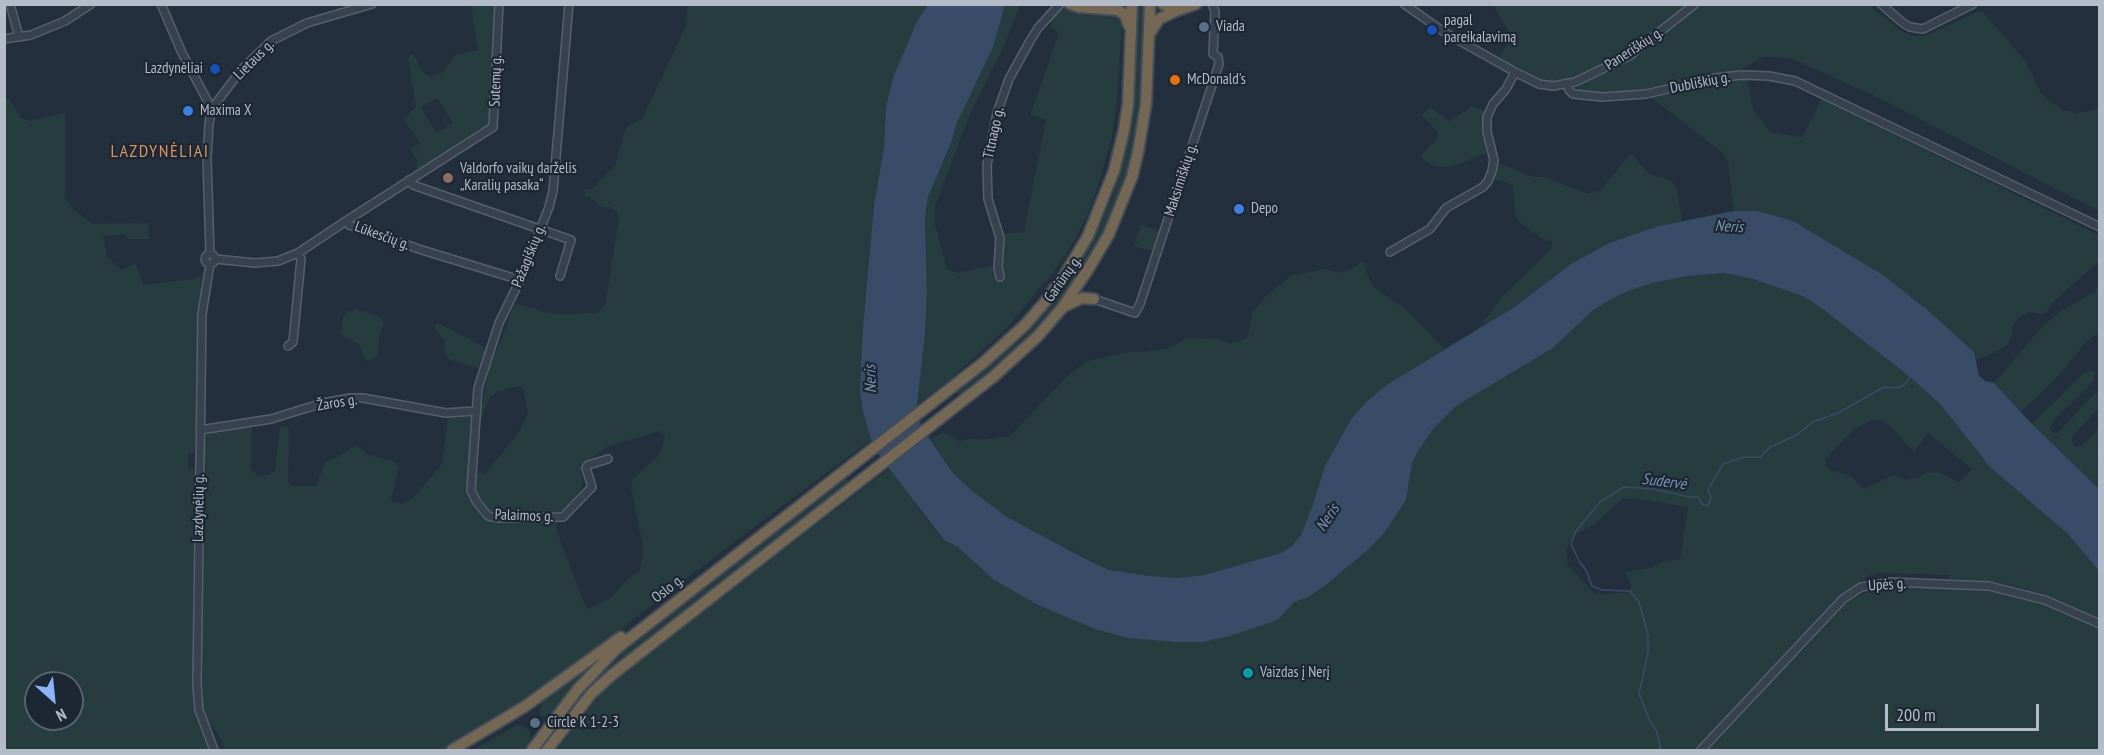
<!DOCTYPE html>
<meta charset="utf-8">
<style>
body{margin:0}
#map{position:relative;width:2104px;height:755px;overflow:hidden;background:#242f3e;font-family:"PT Sans Narrow",sans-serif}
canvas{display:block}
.frame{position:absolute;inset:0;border:6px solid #b4bcc9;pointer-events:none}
.north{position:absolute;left:24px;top:671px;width:60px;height:60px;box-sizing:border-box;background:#1d2633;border:2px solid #59626f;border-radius:50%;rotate:153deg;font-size:16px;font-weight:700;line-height:24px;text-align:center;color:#b4bcc9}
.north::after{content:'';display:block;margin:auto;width:21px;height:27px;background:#8ab4f8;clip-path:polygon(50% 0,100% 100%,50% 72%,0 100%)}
.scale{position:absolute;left:1885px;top:704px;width:154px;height:27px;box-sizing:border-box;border:3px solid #b4bcc9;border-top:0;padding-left:8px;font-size:18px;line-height:21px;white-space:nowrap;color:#b4bcc9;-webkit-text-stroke:4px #1d2633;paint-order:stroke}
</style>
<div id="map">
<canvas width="2104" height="755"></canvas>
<div class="frame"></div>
<div class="north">N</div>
<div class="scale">200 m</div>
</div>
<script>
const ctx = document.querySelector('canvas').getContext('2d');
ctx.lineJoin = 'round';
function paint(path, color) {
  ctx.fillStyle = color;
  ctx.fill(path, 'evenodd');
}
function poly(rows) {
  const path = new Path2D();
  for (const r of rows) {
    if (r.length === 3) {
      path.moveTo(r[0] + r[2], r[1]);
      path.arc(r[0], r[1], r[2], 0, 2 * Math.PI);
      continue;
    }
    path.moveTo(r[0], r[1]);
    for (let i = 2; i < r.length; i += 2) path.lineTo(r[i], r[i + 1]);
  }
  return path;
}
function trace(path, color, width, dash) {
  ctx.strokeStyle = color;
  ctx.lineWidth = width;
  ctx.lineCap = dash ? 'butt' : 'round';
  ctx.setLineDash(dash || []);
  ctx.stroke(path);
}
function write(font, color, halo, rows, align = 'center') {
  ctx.font = font + ' "PT Sans Narrow",sans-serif';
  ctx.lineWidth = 4.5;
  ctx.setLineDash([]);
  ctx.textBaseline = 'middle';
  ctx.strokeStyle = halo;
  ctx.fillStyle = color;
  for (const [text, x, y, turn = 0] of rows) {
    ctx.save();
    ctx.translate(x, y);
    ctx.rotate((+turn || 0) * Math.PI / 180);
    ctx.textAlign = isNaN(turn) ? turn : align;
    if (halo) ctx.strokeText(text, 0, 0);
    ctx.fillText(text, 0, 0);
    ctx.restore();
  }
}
const green = poly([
 [471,5,497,5,494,75,490,77,490,87,493,89,492,125,419,170,416,166,418,161,410,149,420,143,404,119,416,107,408,57,413,54,423,72,430,77,443,72,455,55,478,50],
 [437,98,453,123,436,133,421,108],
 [688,5,928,5,916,23,893,78,886,106,884,147,874,205,860,391,863,412,871,440,741,537,559,676,444,750,222,750,224,747,218,734,205,717,202,704,202,495,205,485,206,466,202,452,203,435,207,432,250,425,252,428,251,470,258,476,269,475,275,470,280,427,287,426,289,430,288,482,291,486,316,486,325,462,339,456,355,446,361,447,366,454,394,462,399,467,391,499,394,502,402,504,412,499,442,464,448,418,480,416,488,375,486,371,449,359,445,353,444,340,435,328,436,324,440,324,496,353,513,307,516,304,553,314,598,313,605,306,619,218,617,212,610,207,603,207,598,204,593,198,586,196,584,190,593,188,615,166,625,130,629,125,642,119,686,26],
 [519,386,523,388,528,414,517,435,485,474,475,474,480,432,479,424,490,397,498,391],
 [660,431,665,437,660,454,633,479,631,487,642,542,643,554,640,570,629,578,612,597,588,609,583,601,556,529,556,516,575,499,581,490,583,482,581,470,584,463,609,446],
 [1005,5,1020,5,1006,42,970,114,935,206,935,224,947,269,958,273,1000,264,1003,234,1024,232,1046,119,1030,115,1059,33,1051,27,1054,5,1123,5,1117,102,1112,137,1099,183,1091,207,1076,238,1056,269,1005,330,948,381,916,405,925,335,927,292,925,217,928,197,951,143,957,123,993,47],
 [1138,5,1145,5,1144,73,1139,112,1132,157,1118,201,1096,250,1070,291,1041,327,1002,364,960,396,956,392,997,359,1035,322,1066,284,1091,244,1111,200,1122,167,1129,133,1135,81],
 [1493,5,1690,5,1641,44,1621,57,1576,77,1551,83,1534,77,1498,58,1512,38],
 [1702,5,1869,5,1903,32,1913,36,1925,36,1977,12,1983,12,2026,62,2041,93,2049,101,2063,110,2076,113,2090,111,2099,108,2099,211,1875,96,1790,58,1763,57,1736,72,1714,74,1645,91,1602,95,1577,90,1580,84,1619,67,1649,47],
 [1747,78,1753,109,1766,127,1772,133,1803,137,1821,99,2099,235,2099,261,2052,303,2047,311,2042,314,2029,312,2019,317,2012,326,2012,335,2008,344,1996,352,1976,360,1974,352,1963,341,1883,275,1793,221,1758,211,1734,211,1728,162,1723,153,1649,96,1725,79],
 [4,99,9,99,21,118,30,121,65,113,65,196,70,206,92,224,148,223,149,239,129,239,123,234,103,236,107,256,121,270,136,263,143,285,192,279,201,275,197,414,194,453,188,453,188,468,194,469,196,483,193,694,199,724,209,750,5,750],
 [36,683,72,683,72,719,36,719],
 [1473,106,1485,111,1482,123,1487,150,1486,153,1452,167,1435,166,1423,160,1421,156,1438,137,1438,132,1422,115,1430,107,1449,121],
 [1631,153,1649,174,1670,180,1677,187,1682,221,1659,226,1609,243,1571,264,1516,306,1479,328,1502,297,1552,248,1552,242,1541,238,1519,222,1515,213,1513,185,1494,179,1493,175,1498,163,1534,177,1545,177,1588,194,1601,190],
 [1141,225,1158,230,1160,232,1154,252,1134,246],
 [1363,261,1372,286,1407,310,1444,349,1388,384,1367,401,1351,419,1325,466,1312,507,1301,535,1292,546,1281,553,1204,575,1179,578,1150,576,1109,570,1007,517,971,490,953,473,931,439,943,432,959,441,973,438,982,440,1005,437,1013,433,1067,376,1087,361,1130,352,1146,352,1170,348,1187,338,1219,339,1230,344,1247,338,1253,312,1264,298,1292,275,1326,269,1340,273,1352,269],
 [1724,273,1753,279,1805,297,1824,310,1910,377,1941,405,1990,467,2068,534,2099,571,2099,621,2049,597,2026,589,2000,583,1949,579,1948,575,1881,573,1868,576,1840,596,1791,649,1799,655,1842,607,1856,597,1878,589,1925,587,1988,590,2036,601,2099,627,2099,750,556,750,602,693,634,665,890,468,933,528,944,540,958,547,994,580,1040,606,1095,629,1128,638,1202,642,1230,636,1278,620,1294,602,1307,598,1327,584,1369,549,1385,532,1406,500,1412,463,1417,453,1433,429,1456,406,1553,348,1592,311,1611,299,1628,291,1652,283,1687,276],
 [1873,420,1880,420,1889,425,1914,452,1928,433,1972,469,1959,482,1938,472,1925,473,1919,477,1906,480,1894,475,1864,489,1851,476,1830,470,1826,466,1826,459,1830,454,1854,429],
 [1633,498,1688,507,1680,559,1664,561,1651,568,1625,572,1631,583,1631,590,1628,593,1595,594,1568,565,1566,551,1573,536,1596,523,1617,503,1623,499],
 [2099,285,2099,332,2085,343,2060,374,2021,412,1994,383,2044,325,2061,311,2093,293],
 [357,309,382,318,384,323,379,337,378,354,371,360,367,361,365,359,359,344,344,337,341,332,343,317,348,312],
 [2092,370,2095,373,2094,381,2056,418,2049,428,2053,433,2058,433,2093,395,2099,392,2099,408,2075,433,2071,440,2075,447,2081,446,2099,429,2099,452,2097,455,2099,462,2099,489,2032,424,2083,374],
 [844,477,849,481,613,665,577,702,578,697,614,657],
 [585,671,587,671,587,674,553,712,546,716,541,716,539,712,542,703],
 [517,725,524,726,530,732,531,740,525,750,473,750]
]);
const water = poly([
 [928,5,1005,5,993,47,957,123,951,143,928,197,925,217,927,292,925,335,916,412,923,429,953,473,971,490,1007,517,1084,558,1109,570,1150,576,1179,578,1204,575,1281,553,1292,546,1301,535,1312,507,1325,466,1351,419,1367,401,1388,384,1516,306,1571,264,1609,243,1659,226,1734,211,1758,211,1793,221,1883,275,1931,313,1974,352,1979,376,1985,381,1994,383,2032,424,2099,489,2099,571,2068,534,1990,467,1941,405,1910,377,1824,310,1805,297,1753,279,1724,273,1687,276,1652,283,1628,291,1611,299,1592,311,1553,348,1456,406,1433,429,1417,453,1412,463,1406,500,1385,532,1369,549,1327,584,1307,598,1294,602,1278,620,1230,636,1203,642,1176,642,1127,638,1095,629,1040,606,994,580,958,547,944,540,879,455,871,440,863,412,860,391,863,328,874,205,884,147,886,106,893,78,916,23]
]);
const stream = poly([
 [1661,750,1657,732,1650,721,1639,694,1648,653,1648,635,1639,602,1630,591,1602,590,1592,586,1586,570,1579,561,1571,544,1576,531,1600,502,1624,487,1653,489,1690,497,1698,497,1702,504,1708,506,1711,498,1708,490,1723,464,1744,457,1761,457,1770,447,1797,435,1813,422,1838,413,1884,387,1898,388,1904,385,1911,376]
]);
const minor = poly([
 [10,4,19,37],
 [161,4,182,53,208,102,210,106,207,110],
 [569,4,553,191,549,207,520,280,499,323,478,388,471,490,476,501,488,516,499,518,563,517,592,487,586,468,588,465,608,459],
 [1404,4,1444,32,1515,72,1539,84,1553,86,1575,82,1629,56,1695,4],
 [1881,4,1903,23,1910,27,1923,29,1973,4],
 [4,39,31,35,65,21,91,4],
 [1567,84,1569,90,1573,94,1602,97,1646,94,1715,78,1742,75,1769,76,1795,81,2100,227],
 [210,106,215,110,211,113,209,124,207,159,210,254],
 [213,107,242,69,271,41,307,23,372,4],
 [409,180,413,185,571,240,560,276],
 [346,221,493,127,499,4],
 [1390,252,1430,229,1446,208,1483,187,1488,181,1492,171,1494,160,1487,132,1487,117,1493,104,1506,89,1515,72],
 [210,259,5],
 [215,259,255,263,278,261,298,253,346,221,349,225,422,250,520,280],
 [210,264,202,314,197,685,199,710,214,750],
 [1000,277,998,267,1000,238,988,199,987,165,997,113,1009,79,1030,41,1038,28,1060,4],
 [1094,299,1135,313,1140,304,1219,64,1218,57,1213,54,1215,11,1212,4],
 [288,346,293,342,301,259,298,253],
 [200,430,271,419,323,403,350,398,363,398,446,413,476,411],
 [1701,750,1843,599,1861,587,1891,582,1989,586,2045,600,2100,624]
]);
const highway = poly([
 [1070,4,1079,7,1118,10,1125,15,1129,26],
 [1163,4,1178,10],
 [1150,33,1159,19,1178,10,1196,4],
 [1065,306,1082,298,1094,299],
 [452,750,524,707,621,637],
 [532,750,578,689,616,649,983,363,1025,325,1045,302,1064,276,1088,236,1114,171,1124,130,1128,104,1132,4],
 [547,750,592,693,613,674,993,377,1038,336,1062,308,1089,268,1109,234,1132,177,1138,152,1146,104,1150,4]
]);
const rail = poly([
 [1909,6,1911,4]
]);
const markers = [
 [1204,27,6,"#5c6f8a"],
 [1432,30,6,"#1a4fb4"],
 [215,69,6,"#1a4fb4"],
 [1175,80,6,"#e8710a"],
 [188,111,6,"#3f7fe0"],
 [448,178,6,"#8d6e63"],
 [1239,209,6,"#3f7fe0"],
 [1248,673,6,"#0f9aa8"],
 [535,723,6,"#5c6f8a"]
];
const poiNames = [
 ["pagal",1444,21],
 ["pareikalavimą",1444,38],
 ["Viada",1216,27],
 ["Lazdynėliai",203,69,"right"],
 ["McDonald's",1187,80],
 ["Maxima X",200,111],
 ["Valdorfo vaikų darželis",460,169],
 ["„Karalių pasaka“",460,186],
 ["Depo",1251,209],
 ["Vaizdas į Nerį",1260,673],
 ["Circle K 1-2-3",547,723]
];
const streetNames = [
 ["Paneriškių g.",1634,49,-33],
 ["Lietaus g.",254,60,-45],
 ["Sutemų g.",496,81,-88],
 ["Dubliškių g.",1700,83,-11],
 ["Titnago g.",994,133,-78],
 ["Maksimiškių g.",1181,180,-72],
 ["Lūkesčių g.",382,236,20],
 ["Pažagiškių g.",529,256,-68],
 ["Gariūnų g.",1063,279,-55],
 ["Žaros g.",337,403,-9],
 ["Lazdynėlių g.",199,508,-89],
 ["Palaimos g.",524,516,2],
 ["Upės g.",1887,585,-4],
 ["Oslo g.",668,589,-38]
];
const waterNames = [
 ["Neris",1729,227,3],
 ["Neris",871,379,-92],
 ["Sudervė",1664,482,7],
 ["Neris",1328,518,-57]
];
const quarterNames = [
 ["LAZDYNĖLIAI",160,152]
];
paint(green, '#263c3f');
paint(water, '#394c67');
trace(stream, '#394c67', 1.5);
trace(minor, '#565f6c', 10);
trace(highway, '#434c59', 14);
trace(minor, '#38414e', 7);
trace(highway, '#746855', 10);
trace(rail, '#5a6575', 1.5, [6, 6]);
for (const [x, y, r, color] of markers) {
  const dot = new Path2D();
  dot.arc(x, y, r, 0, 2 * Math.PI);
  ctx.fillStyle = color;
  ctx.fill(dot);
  trace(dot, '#1d2633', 2);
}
write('15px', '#b4bcc9', '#1d2633', poiNames, 'left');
write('15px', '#b4bcc9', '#1d2633', streetNames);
write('italic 16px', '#7c92b1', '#1d2633', waterNames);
ctx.letterSpacing = '1.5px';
write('18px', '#d59563', '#1d2633', quarterNames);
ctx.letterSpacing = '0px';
</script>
